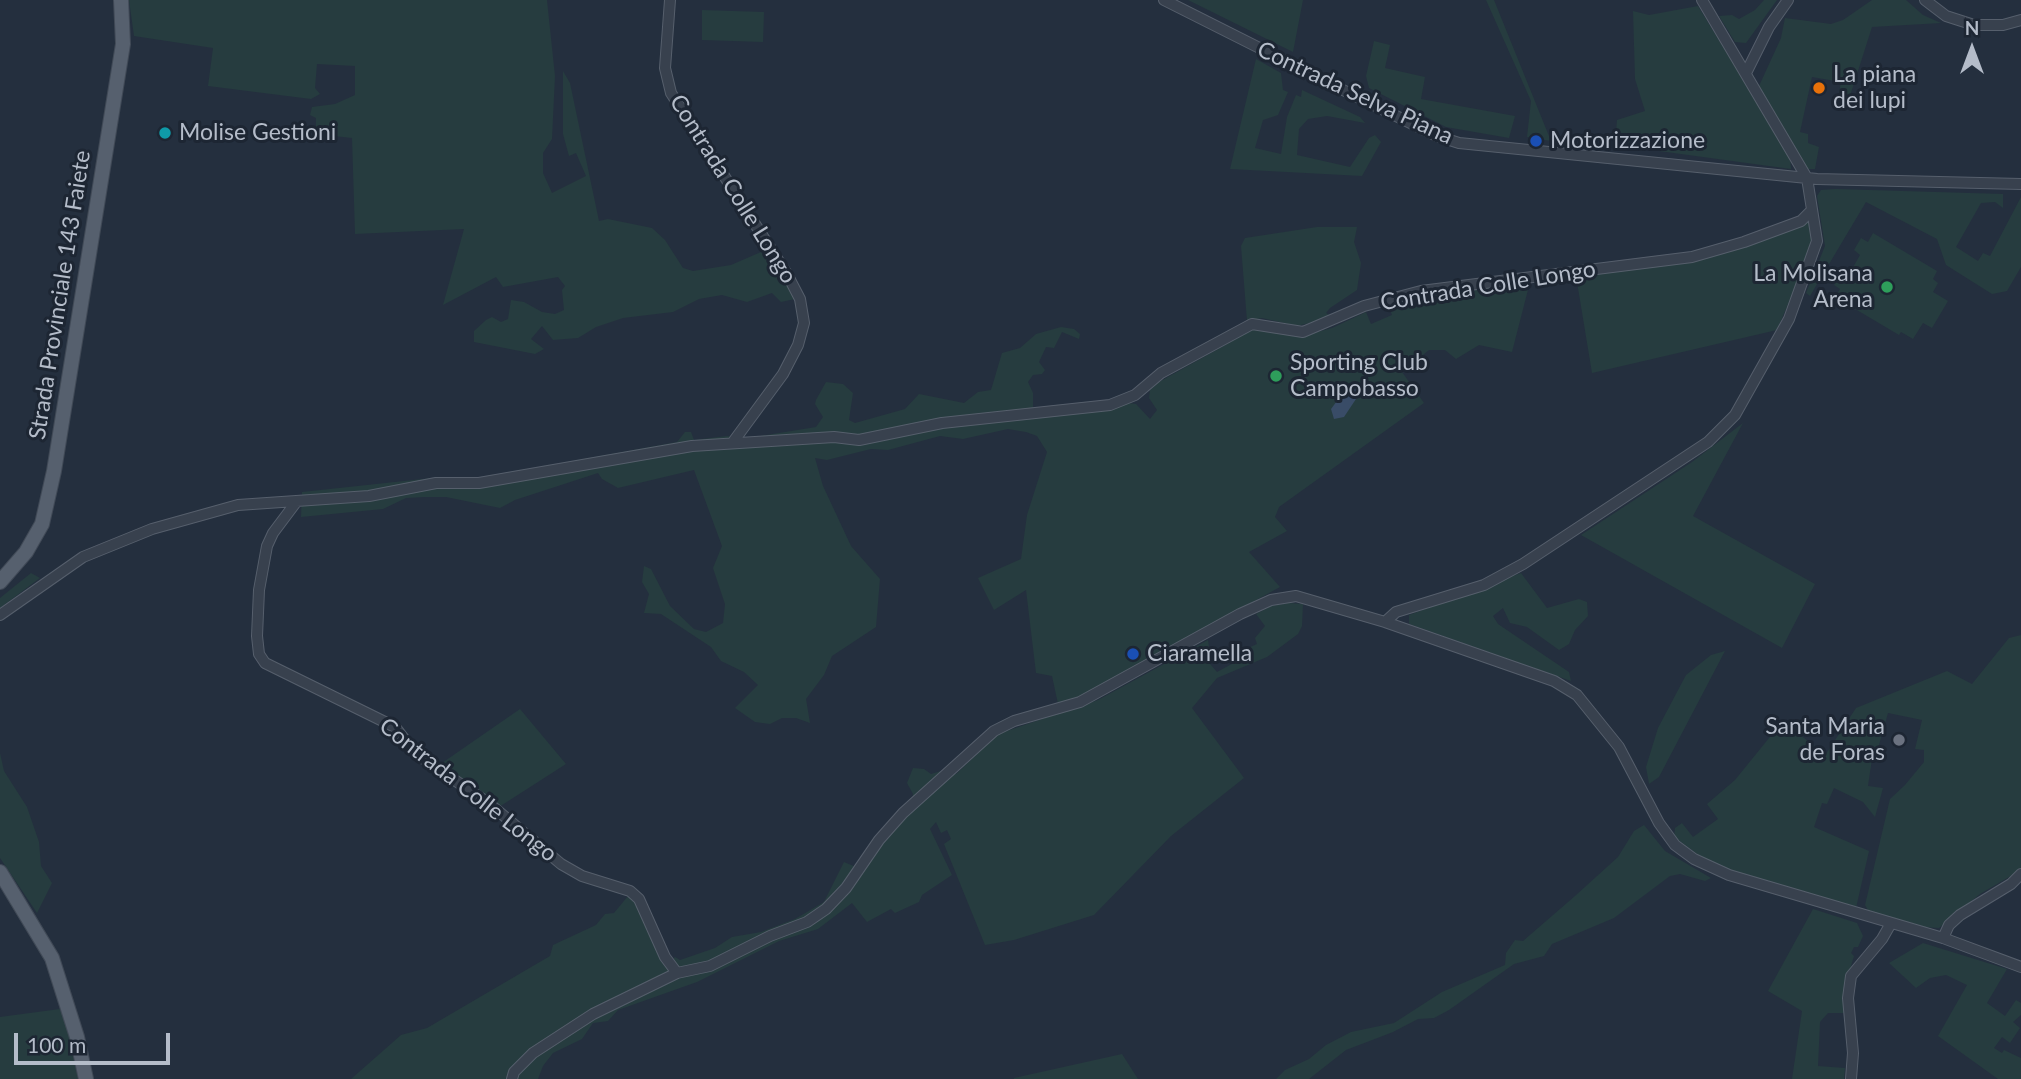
<!DOCTYPE html>
<style>
body{margin:0}
#map{position:relative;width:2021px;height:1079px;overflow:hidden;background:#242f3e;font-family:Lato,sans-serif}
canvas{display:block}
.north{position:absolute;left:1937px;top:14px;width:70px;height:70px;-webkit-text-stroke:5px #1d2633;paint-order:stroke;rotate:0deg;font-size:19px;font-weight:700;line-height:28px;text-align:center;color:#b4bcc9}
.north::after{content:'';display:block;margin:auto;width:24px;height:32px;background:#b4bcc9;clip-path:polygon(50% 0,100% 100%,50% 72%,0 100%)}
.scale{position:absolute;left:14px;top:1033px;width:156px;height:32px;box-sizing:border-box;border:4px solid #b4bcc9;border-top:0;padding-left:9px;font-size:21px;line-height:24px;white-space:nowrap;color:#b4bcc9;-webkit-text-stroke:5px #1d2633;paint-order:stroke}
</style>
<div id="map">
<canvas width="2021" height="1079"></canvas>
<div class="north">N</div>
<div class="scale">100 m</div>
</div>
<script>
const ctx = document.querySelector('canvas').getContext('2d');
ctx.lineJoin = 'round';
function paint(path, color) {
  ctx.fillStyle = color;
  ctx.fill(path, 'evenodd');
}
function poly(rows) {
  const path = new Path2D();
  for (const r of rows) {
    path.moveTo(r[0], r[1]);
    for (let i = 2; i < r.length; i += 2) path.lineTo(r[i], r[i + 1]);
  }
  return path;
}
function trace(path, color, width, dash) {
  ctx.strokeStyle = color;
  ctx.lineWidth = width;
  ctx.lineCap = dash ? 'butt' : 'round';
  ctx.setLineDash(dash || []);
  ctx.stroke(path);
}
function write(font, color, halo, rows, align = 'center') {
  ctx.font = font + ' Lato,sans-serif';
  ctx.lineWidth = 6;
  ctx.setLineDash([]);
  ctx.textBaseline = 'middle';
  ctx.strokeStyle = halo;
  ctx.fillStyle = color;
  for (const [text, x, y, turn = 0] of rows) {
    ctx.save();
    ctx.translate(x, y);
    ctx.rotate((+turn || 0) * Math.PI / 180);
    ctx.textAlign = isNaN(turn) ? turn : align;
    if (halo) ctx.strokeText(text, 0, 0);
    ctx.fillText(text, 0, 0);
    ctx.restore();
  }
}
const green = poly([
 [129,0,547,0,555,76,552,139,543,153,543,173,552,193,586,176,576,153,569,156,563,134,563,71,570,83,599,221,608,219,652,228,665,240,683,268,693,271,731,265,761,252,786,281,795,299,781,302,772,293,747,302,722,295,699,299,673,312,623,318,596,327,578,338,565,339,553,340,542,326,531,339,544,349,535,354,474,342,474,331,486,320,492,317,501,322,508,319,511,300,524,302,542,312,555,314,564,310,562,290,565,286,558,277,503,287,496,277,443,305,464,229,355,234,352,138,316,134,316,118,310,115,312,107,335,104,355,95,355,66,317,64,315,88,320,94,311,99,208,86,213,48,134,36],
 [1188,0,1303,0,1293,52],
 [1486,0,1494,0,1551,141,1527,137,1531,101],
 [1764,0,1777,0,1746,43,1735,42,1719,16,1732,15,1739,19,1755,10],
 [1872,0,1906,0,1923,15,1941,23,1872,27,1850,96,1839,93,1841,82,1812,77,1800,132,1808,134,1808,143,1819,147,1815,169,1807,169,1759,86,1781,38,1785,18,1831,24,1843,20],
 [1698,6,1790,157,1791,169,1615,145,1617,120,1645,111,1635,79,1633,11,1649,15],
 [702,10,764,12,763,42,702,40],
 [1374,41,1390,45,1385,68,1425,77,1421,99,1515,116,1509,138,1446,127,1369,88,1366,76],
 [1256,59,1281,73,1283,90,1288,92,1278,115,1263,120,1255,148,1281,154,1287,117,1296,95,1301,97,1302,90,1360,117,1365,123,1327,116,1308,119,1299,129,1297,155,1350,167,1369,138,1375,135,1381,142,1362,176,1230,169],
 [1836,189,2003,194,2003,208,1995,202,1981,203,1956,247,1978,261,1983,253,1990,256,2021,197,2021,267,2007,291,1992,294,1946,265,1937,239,1866,202,1810,296,1806,293,1825,246,1817,196,1821,190],
 [1810,217,1814,243,1777,330,1592,373,1576,276,1692,261],
 [1317,227,1357,227,1354,242,1361,263,1357,290,1330,308,1326,313,1331,316,1326,319,1297,326,1262,318,1247,321,1241,246,1245,238],
 [1873,233,1937,271,1933,279,1938,283,1933,292,1948,301,1932,328,1923,323,1913,339,1901,332,1899,335,1835,297,1840,289,1834,285,1842,272,1848,276,1860,255,1854,250,1861,238,1868,242],
 [1530,282,1512,352,1479,345,1456,359,1445,350,1429,350,1402,372,1424,403,1279,507,1275,517,1287,531,1249,552,1280,587,1084,695,1058,704,1052,676,1036,673,1026,590,994,610,978,578,1021,559,1027,515,1047,452,1037,436,1026,432,1008,429,963,439,940,436,888,450,871,449,827,460,815,458,823,486,851,546,880,579,876,627,832,656,824,675,806,699,810,723,796,718,782,718,770,724,755,722,735,708,758,685,744,672,721,661,711,647,661,614,644,613,649,594,642,582,644,566,651,569,670,606,694,629,706,632,723,623,725,604,713,568,722,546,694,470,618,488,602,479,598,473,515,500,500,508,446,497,425,497,406,498,383,509,301,517,302,492,441,477,485,477,677,442,685,432,691,432,694,440,727,436,748,438,816,427,823,417,815,404,816,400,826,382,843,384,853,393,849,420,855,423,905,409,919,394,964,403,978,392,991,390,1002,353,1020,348,1036,334,1061,327,1074,329,1080,334,1079,339,1062,332,1054,348,1046,347,1039,362,1045,370,1042,374,1033,375,1028,382,1033,393,1033,410,1128,403,1136,404,1150,419,1157,410,1149,398,1150,390,1159,382,1254,329,1299,337,1332,328,1366,312,1371,324,1392,315,1388,304,1421,295],
 [1743,423,1693,516,1815,584,1782,648,1581,535,1692,462],
 [31,573,40,578,0,608,0,598],
 [1521,573,1547,608,1579,599,1587,602,1588,616,1575,630,1569,644,1559,650,1527,627,1510,623,1503,608,1493,616,1498,624,1569,672,1571,681,1409,624,1409,615],
 [1288,603,1303,604,1302,626,1298,634,1267,657,1217,678,1192,708,1244,778,1171,836,1094,915,1014,940,985,945,944,844,951,839,947,830,941,833,936,822,930,829,952,875,922,895,919,902,895,913,891,909,867,922,852,903,818,929,779,941,697,982,618,1010,608,1021,593,1023,582,1039,553,1053,543,1066,538,1079,351,1079,401,1035,427,1028,550,956,553,945,596,925,605,914,614,913,628,896,636,900,666,966,675,957,680,960,715,948,732,937,761,932,795,919,824,902,844,862,856,867,869,845,881,844,909,813,913,794,907,783,913,768,924,769,931,774,941,771,956,774,998,734,1098,700,1208,640,1210,653,1205,658,1217,672,1250,654,1248,648,1257,644,1255,638,1265,626,1256,614,1271,606],
 [2021,635,2021,870,1980,894,1939,928,1923,927,1869,912,1865,905,1890,799,1905,785,1924,762,1924,750,1915,749,1922,720,1888,713,1877,752,1873,752,1868,786,1883,788,1875,817,1863,802,1834,788,1827,804,1822,803,1814,827,1869,851,1856,908,1728,869,1704,859,1674,837,1675,828,1682,823,1693,837,1718,819,1707,804,1735,780,1782,722,1826,754,1856,708,1947,671,1972,684,2009,638],
 [1725,651,1659,777,1649,784,1646,767,1658,728,1686,675,1711,655],
 [520,709,566,764,499,807,442,763],
 [0,753,4,771,27,807,39,842,41,866,52,883,37,913,0,858],
 [1644,825,1665,851,1711,878,1705,881,1680,874,1670,876,1614,918,1552,944,1544,956,1514,964,1449,1010,1434,1018,1418,1019,1393,1032,1346,1050,1309,1079,1276,1079,1285,1070,1309,1059,1326,1045,1351,1032,1394,1023,1442,992,1505,965,1506,953,1515,940,1523,941,1575,896,1618,857,1634,831],
 [1813,909,1857,923,1863,936,1858,947,1854,947,1851,953,1854,956,1845,986,1845,1013,1828,1013,1820,1022,1818,1066,1845,1068,1844,1079,1792,1079,1802,1011,1768,991],
 [1923,943,2007,969,1987,1003,2005,1016,2016,1000,2021,1003,2021,1015,2013,1022,2020,1028,2010,1043,2002,1037,1994,1048,2002,1053,2004,1050,2021,1058,2021,1079,1998,1079,1938,1036,1967,985,1946,975,1930,978,1916,988,1889,963],
 [60,1009,67,1026,78,1079,0,1079,0,1017],
 [1122,1054,1138,1079,1014,1079,1014,1078]
]);
const water = poly([
 [1351,382,1362,390,1344,417,1334,419,1331,409]
]);
const minor = poly([
 [670,0,665,68,671,93,787,274,800,299,804,323,798,345,783,374,733,442],
 [1164,0,1345,91,1437,136,1459,143,1817,179,2021,184],
 [1925,0,1946,16,1974,25,2003,25,2021,20],
 [1746,73,1769,27,1788,0],
 [297,501,273,533,267,546,259,590,257,636,259,654,265,663,395,727,415,753,491,805,561,864,582,876,630,891,639,899,665,957,677,973,710,966,770,936,807,922,826,909,846,888,879,840,903,813,994,731,1014,721,1080,702,1240,614,1271,600,1296,596,1385,622,1554,681,1577,695,1619,747,1659,823,1675,845,1694,859,1729,875,1943,938,2021,967],
 [0,615,83,557,152,529,238,505,369,496,436,483,479,483,692,446,834,437,859,440,942,423,1110,405,1135,395,1161,373,1252,324,1303,332,1364,306,1421,291,1692,257,1744,242,1801,221,1811,211],
 [1385,622,1396,612,1484,585,1523,564,1708,442,1735,415,1789,319,1817,241,1807,178,1702,0],
 [1943,938,1949,925,1960,915,2011,884,2021,874],
 [512,1079,514,1072,533,1053,593,1014,677,973],
 [1851,1079,1853,1053,1848,998,1851,976,1882,939,1890,925]
]);
const major = poly([
 [0,582,26,552,42,524,54,471,123,44,121,0],
 [0,872,52,958,77,1037,86,1079]
]);
const markers = [
 [1819,88,7,"#e8710a"],
 [165,133,7,"#0f9aa8"],
 [1536,141,7,"#1a4fb4"],
 [1887,287,7,"#2e9e5b"],
 [1276,376,7,"#2e9e5b"],
 [1133,654,7,"#1a4fb4"],
 [1899,740,7,"#6b7280"]
];
const poiNames = [
 ["La piana",1833,75],
 ["dei lupi",1833,101],
 ["Molise Gestioni",179,133],
 ["Motorizzazione",1550,141],
 ["La Molisana",1873,274,"right"],
 ["Arena",1873,300,"right"],
 ["Sporting Club",1290,363],
 ["Campobasso",1290,389],
 ["Ciaramella",1147,654],
 ["Santa Maria",1885,727,"right"],
 ["de Foras",1885,753,"right"]
];
const streetNames = [
 ["Contrada Selva Piana",1355,93,25],
 ["Contrada Colle Longo",733,189,58],
 ["Contrada Colle Longo",1488,286,-9],
 ["Strada Provinciale 143 Faiete",60,295,-81],
 ["Contrada Colle Longo",468,790,38]
];
paint(green, '#263c3f');
paint(water, '#394c67');
trace(minor, '#565f6c', 12);
trace(major, '#414a57', 16);
trace(minor, '#38414e', 10);
trace(major, '#56606e', 14);
for (const [x, y, r, color] of markers) {
  const dot = new Path2D();
  dot.arc(x, y, r, 0, 2 * Math.PI);
  ctx.fillStyle = color;
  ctx.fill(dot);
  trace(dot, '#1d2633', 2.5);
}
write('23px', '#b4bcc9', '#1d2633', poiNames, 'left');
write('23px', '#b4bcc9', '#1d2633', streetNames);
</script>
